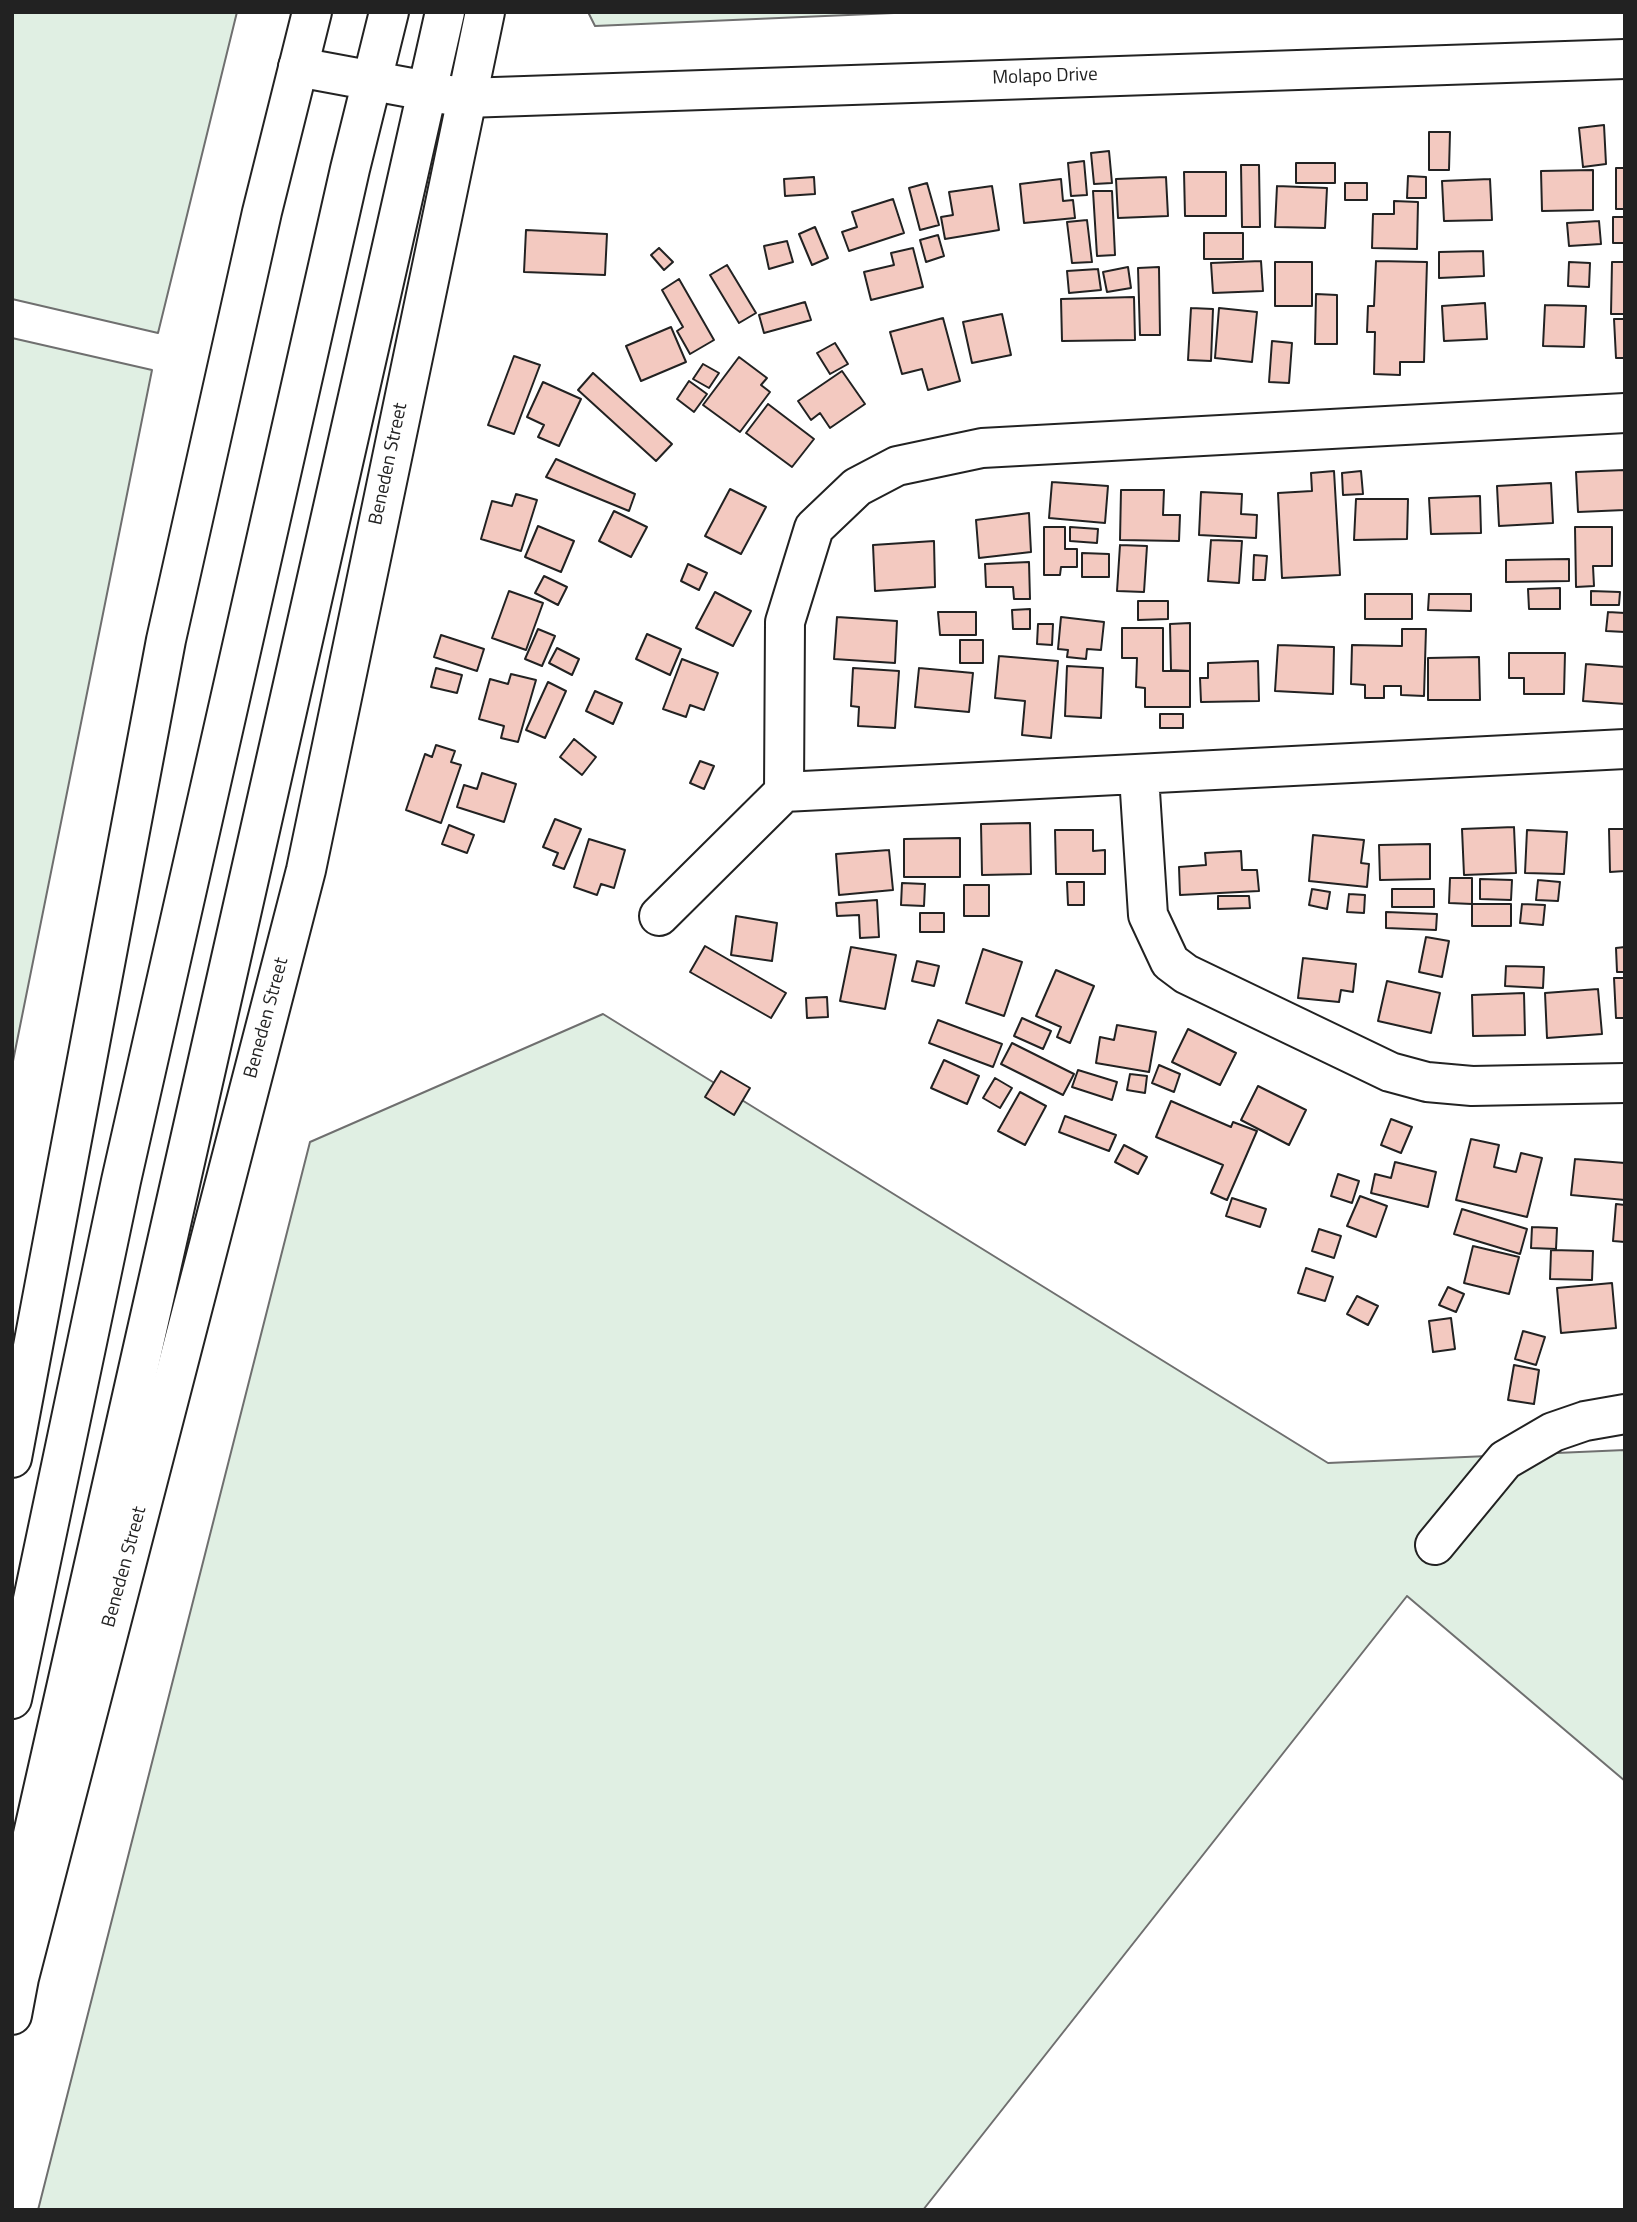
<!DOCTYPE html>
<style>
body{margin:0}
#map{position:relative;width:1637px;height:2222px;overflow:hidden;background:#fff;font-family:"Titillium Web",sans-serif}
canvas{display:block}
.frame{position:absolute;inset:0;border:14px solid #222;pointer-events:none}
</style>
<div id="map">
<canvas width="1637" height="2222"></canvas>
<div class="frame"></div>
</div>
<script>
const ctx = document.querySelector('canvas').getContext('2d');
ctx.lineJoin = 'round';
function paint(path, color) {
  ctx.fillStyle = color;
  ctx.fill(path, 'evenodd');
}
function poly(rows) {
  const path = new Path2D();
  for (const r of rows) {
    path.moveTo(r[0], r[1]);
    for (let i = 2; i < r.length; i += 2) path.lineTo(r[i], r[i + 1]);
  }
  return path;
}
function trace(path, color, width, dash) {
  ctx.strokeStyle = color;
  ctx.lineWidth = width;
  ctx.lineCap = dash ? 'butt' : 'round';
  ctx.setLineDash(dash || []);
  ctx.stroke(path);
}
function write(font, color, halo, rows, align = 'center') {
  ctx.font = font + ' "Titillium Web",sans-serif';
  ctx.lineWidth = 5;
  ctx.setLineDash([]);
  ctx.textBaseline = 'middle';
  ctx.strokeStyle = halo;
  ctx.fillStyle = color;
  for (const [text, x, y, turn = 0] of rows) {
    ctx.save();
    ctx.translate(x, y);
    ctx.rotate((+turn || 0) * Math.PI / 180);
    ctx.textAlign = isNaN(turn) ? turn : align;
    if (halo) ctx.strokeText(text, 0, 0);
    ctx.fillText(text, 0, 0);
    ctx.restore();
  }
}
const green = poly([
 [12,12,237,12,158,333,12,299,12,12],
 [588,12,917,12,595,26,588,12],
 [12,338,152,370,12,1066,12,338],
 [603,1014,1328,1463,1625,1450,1625,1781,1407,1596,923,2210,38,2210,310,1142,603,1014]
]);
const building = poly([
 [1604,125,1606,164,1583,167,1579,128,1604,125],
 [1429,132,1450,132,1449,170,1429,170,1429,132],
 [1109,151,1112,183,1094,184,1091,153,1109,151],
 [1084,161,1087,195,1071,196,1068,163,1084,161],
 [1296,163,1335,163,1335,183,1296,183,1296,163],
 [1241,165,1259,165,1260,227,1242,227,1241,165],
 [1616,168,1625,168,1625,209,1616,209,1616,168],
 [1593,170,1593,210,1542,211,1541,171,1593,170],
 [1184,172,1226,172,1226,216,1185,216,1184,172],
 [1408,176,1426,177,1426,198,1407,198,1408,176],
 [814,177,815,194,785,196,784,179,814,177],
 [1166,177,1168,216,1118,218,1116,179,1166,177],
 [1061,179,1063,201,1073,200,1075,218,1024,223,1020,184,1061,179],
 [1490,179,1492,220,1444,221,1442,181,1490,179],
 [927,183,939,225,920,230,909,188,927,183],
 [1345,183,1367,183,1367,200,1345,200,1345,183],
 [992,186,999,230,945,239,941,217,953,215,949,192,992,186],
 [1277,186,1327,188,1325,228,1275,227,1277,186],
 [1093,191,1112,191,1115,255,1097,256,1093,191],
 [893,199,904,233,849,251,842,232,857,227,852,212,893,199],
 [1394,201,1418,202,1417,249,1372,248,1373,214,1394,214,1394,201],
 [1613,217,1625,217,1625,243,1613,243,1613,217],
 [1087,220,1092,262,1072,263,1067,222,1087,220],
 [1599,221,1601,244,1569,246,1567,223,1599,221],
 [815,227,828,258,812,265,799,234,815,227],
 [526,230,607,234,605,275,524,272,526,230],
 [1204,233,1243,233,1243,259,1204,259,1204,233],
 [938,235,944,256,926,262,920,240,938,235],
 [787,241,793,262,769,269,764,246,787,241],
 [659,248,673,262,664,270,651,255,659,248],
 [913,248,923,287,871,300,864,272,894,265,891,253,913,248],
 [1483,251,1484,276,1439,278,1439,252,1483,251],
 [1261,261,1263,291,1213,293,1211,263,1261,261],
 [1376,261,1427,262,1424,362,1400,362,1400,375,1374,374,1375,332,1367,332,1368,306,1374,306,1376,261],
 [1275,262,1312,262,1312,306,1275,306,1275,262],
 [1569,262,1590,263,1589,287,1568,286,1569,262],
 [1612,262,1625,262,1625,314,1611,314,1612,262],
 [727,265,756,313,739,323,710,275,727,265],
 [1128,267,1131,288,1107,292,1103,272,1128,267],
 [1159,267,1160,335,1140,335,1138,268,1159,267],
 [1098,269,1101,290,1069,293,1067,271,1098,269],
 [679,279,714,340,690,354,677,331,683,327,662,290,679,279],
 [1316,294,1337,295,1337,344,1315,344,1316,294],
 [1134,297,1135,340,1062,341,1061,299,1134,297],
 [805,302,811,320,764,333,759,315,805,302],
 [1485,303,1487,339,1444,341,1442,306,1485,303],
 [1545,305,1586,306,1584,347,1543,346,1545,305],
 [1191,308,1213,309,1211,361,1188,360,1191,308],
 [1219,308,1257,312,1252,362,1215,358,1219,308],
 [1002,314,1011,355,972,363,963,322,1002,314],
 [943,318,960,381,928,390,922,369,902,374,890,332,943,318],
 [1614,319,1625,319,1625,358,1616,358,1614,319],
 [671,327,686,362,641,381,626,346,671,327],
 [1272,341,1292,343,1289,383,1269,382,1272,341],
 [835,343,848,364,830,374,817,353,835,343],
 [514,356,540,365,514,434,488,425,514,356],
 [739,357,767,378,761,385,770,392,740,432,703,405,739,357],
 [703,364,719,373,709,388,693,379,703,364],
 [842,371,865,404,830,428,820,413,811,420,798,401,842,371],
 [593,373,672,444,656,461,578,390,593,373],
 [689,381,707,394,694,412,677,399,689,381],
 [543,382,581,399,559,446,538,437,544,425,527,417,543,382],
 [768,404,814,439,792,467,746,433,768,404],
 [556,459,635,494,629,511,546,477,556,459],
 [1625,470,1625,510,1578,512,1576,472,1625,470],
 [1334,471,1340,575,1282,578,1278,493,1312,491,1311,473,1334,471],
 [1361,471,1363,494,1343,495,1342,473,1361,471],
 [1052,482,1108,486,1105,523,1049,518,1052,482],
 [1551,483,1553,523,1499,526,1497,486,1551,483],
 [730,489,766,507,741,554,705,536,730,489],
 [1121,490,1164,490,1163,515,1180,515,1179,541,1120,540,1121,490],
 [1201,492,1242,494,1241,514,1257,515,1256,538,1199,535,1201,492],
 [516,494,537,500,521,551,481,539,492,501,512,506,516,494],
 [1480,496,1481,533,1431,534,1429,498,1480,496],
 [1356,499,1408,499,1407,539,1354,540,1356,499],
 [614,511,647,527,631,557,599,541,614,511],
 [1029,513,1031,552,979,558,976,520,1029,513],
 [538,526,574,541,561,572,525,557,538,526],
 [1044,527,1065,527,1065,549,1077,549,1077,567,1061,567,1060,575,1044,575,1044,527],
 [1070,527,1098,529,1097,543,1070,541,1070,527],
 [1575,527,1612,527,1612,566,1593,566,1594,586,1576,587,1575,527],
 [1211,540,1242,541,1239,583,1208,581,1211,540],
 [934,541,935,587,875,591,873,545,934,541],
 [1120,545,1147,546,1144,592,1117,591,1120,545],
 [1082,553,1109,554,1109,577,1082,577,1082,553],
 [1254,555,1267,556,1265,580,1253,580,1254,555],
 [1569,559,1569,581,1506,582,1506,560,1569,559],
 [1029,562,1030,599,1014,599,1013,587,986,587,985,564,1029,562],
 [688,564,707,573,699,590,681,581,688,564],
 [544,576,567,587,558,605,535,593,544,576],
 [1560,588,1560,609,1529,609,1528,589,1560,588],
 [509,591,543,603,526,650,492,638,509,591],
 [1591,591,1620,592,1619,605,1591,605,1591,591],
 [715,592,751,611,733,646,696,628,715,592],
 [1365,594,1412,594,1412,619,1365,619,1365,594],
 [1429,594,1471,594,1471,611,1428,610,1429,594],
 [1138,601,1168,601,1168,619,1138,620,1138,601],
 [1030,609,1030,629,1013,629,1012,610,1030,609],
 [938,612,976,612,976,635,940,635,938,612],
 [1608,612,1625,613,1625,632,1606,631,1608,612],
 [837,617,897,621,895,663,834,659,837,617],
 [1061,617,1104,622,1101,650,1087,649,1086,659,1067,657,1068,650,1058,649,1061,617],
 [1190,623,1190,671,1171,670,1170,624,1190,623],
 [1038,624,1053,624,1052,645,1037,644,1038,624],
 [1122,628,1163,628,1163,671,1190,671,1190,707,1145,707,1145,688,1136,687,1137,658,1122,658,1122,628],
 [538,629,555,636,542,666,525,659,538,629],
 [1402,629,1426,629,1424,696,1401,695,1401,686,1384,686,1384,698,1365,698,1365,685,1351,684,1352,645,1402,646,1402,629],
 [647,634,681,649,670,675,636,659,647,634],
 [441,635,484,649,477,671,434,657,441,635],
 [960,640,983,640,983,663,960,663,960,640],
 [1278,645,1334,647,1333,694,1275,691,1278,645],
 [557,648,579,659,572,675,549,663,557,648],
 [1509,653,1565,653,1564,694,1524,694,1524,678,1509,678,1509,653],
 [999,656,1058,661,1051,738,1022,735,1025,701,995,698,999,656],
 [1479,657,1480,700,1428,700,1428,658,1479,657],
 [682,659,718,673,704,710,690,705,686,717,663,709,682,659],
 [1258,661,1259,701,1201,702,1200,678,1208,678,1208,663,1258,661],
 [1586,664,1625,667,1625,704,1583,701,1586,664],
 [1067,666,1103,668,1101,718,1065,716,1067,666],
 [436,668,462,675,457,693,431,687,436,668],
 [853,668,899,671,895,728,858,726,859,707,851,706,853,668],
 [919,668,973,673,969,712,915,707,919,668],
 [511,674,536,680,518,742,501,738,504,726,479,719,490,679,508,684,511,674],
 [548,682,566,691,545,738,526,730,548,682],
 [595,691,622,703,613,724,586,711,595,691],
 [1160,714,1183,714,1183,728,1160,728,1160,714],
 [574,739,596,757,582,775,560,757,574,739],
 [436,745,455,751,451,762,461,765,441,823,406,810,425,754,432,757,436,745],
 [700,761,714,766,704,789,690,783,700,761],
 [482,773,516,784,504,822,457,807,464,785,477,789,482,773],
 [555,819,581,829,564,869,553,865,558,853,543,847,555,819],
 [1030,823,1031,874,982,875,981,824,1030,823],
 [449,825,474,835,467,853,442,844,449,825],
 [1514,827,1516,873,1464,875,1462,829,1514,827],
 [1609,829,1625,829,1625,871,1610,872,1609,829],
 [1055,830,1093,830,1093,851,1105,850,1105,874,1056,874,1055,830],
 [1527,830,1567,832,1564,874,1525,873,1527,830],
 [1313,835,1364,840,1361,863,1369,864,1367,887,1309,881,1313,835],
 [960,838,960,877,904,877,904,839,960,838],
 [589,839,625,850,614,888,601,884,597,895,574,887,589,839],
 [1430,844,1430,879,1380,880,1379,845,1430,844],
 [889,850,893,890,839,895,836,854,889,850],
 [1241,851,1242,870,1257,870,1259,891,1180,895,1179,867,1206,865,1205,853,1241,851],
 [1450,878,1472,878,1472,904,1449,903,1450,878],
 [1480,879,1512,880,1511,900,1480,899,1480,879],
 [1538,880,1560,882,1558,901,1536,900,1538,880],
 [1067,882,1084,882,1084,905,1068,905,1067,882],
 [902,883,925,884,924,906,901,905,902,883],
 [964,885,989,885,989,916,964,916,964,885],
 [1312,889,1330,892,1327,909,1309,905,1312,889],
 [1392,889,1434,889,1434,907,1392,907,1392,889],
 [1349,894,1365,895,1364,913,1347,912,1349,894],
 [1218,896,1249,896,1250,908,1218,909,1218,896],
 [877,900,879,937,860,938,859,915,837,916,836,903,877,900],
 [1472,904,1511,904,1511,926,1472,926,1472,904],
 [1522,904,1545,905,1543,925,1520,923,1522,904],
 [1386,912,1437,914,1436,930,1386,928,1386,912],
 [920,913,944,913,944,932,920,932,920,913],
 [736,916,777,923,772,961,731,955,736,916],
 [1426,937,1449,941,1442,977,1419,972,1426,937],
 [705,946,786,993,771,1018,690,972,705,946],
 [851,947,896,955,885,1009,840,1001,851,947],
 [1625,947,1625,972,1617,972,1616,948,1625,947],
 [983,949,1022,962,1004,1016,966,1003,983,949],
 [1303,958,1356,964,1353,992,1341,990,1339,1002,1298,998,1303,958],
 [917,961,939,966,934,986,912,981,917,961],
 [1506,966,1544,967,1543,988,1505,986,1506,966],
 [1056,970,1094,986,1070,1043,1057,1037,1061,1027,1036,1016,1056,970],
 [1614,978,1625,978,1625,1018,1616,1018,1614,978],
 [1387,981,1440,993,1431,1033,1378,1021,1387,981],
 [1598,989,1602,1034,1547,1038,1545,993,1598,989],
 [1524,993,1525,1035,1473,1036,1472,995,1524,993],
 [827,997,828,1017,807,1018,806,998,827,997],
 [1022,1018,1051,1031,1043,1049,1014,1036,1022,1018],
 [938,1020,1002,1044,993,1067,929,1043,938,1020],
 [1117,1025,1156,1032,1149,1072,1096,1063,1100,1037,1114,1040,1117,1025],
 [1188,1029,1236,1053,1220,1085,1172,1062,1188,1029],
 [1012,1043,1074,1074,1063,1095,1001,1064,1012,1043],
 [944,1060,979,1076,967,1104,931,1088,944,1060],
 [1159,1065,1180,1074,1174,1092,1152,1083,1159,1065],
 [1078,1070,1117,1082,1112,1100,1072,1087,1078,1070],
 [721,1071,750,1088,734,1115,705,1097,721,1071],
 [1130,1074,1147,1076,1145,1093,1127,1090,1130,1074],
 [995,1078,1012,1088,1000,1108,983,1098,995,1078],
 [1258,1086,1306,1110,1289,1145,1241,1120,1258,1086],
 [1020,1092,1046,1106,1025,1145,998,1131,1020,1092],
 [1171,1101,1231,1127,1233,1122,1257,1131,1227,1200,1211,1193,1223,1165,1156,1137,1171,1101],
 [1065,1116,1116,1135,1109,1151,1059,1132,1065,1116],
 [1391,1119,1412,1127,1401,1153,1381,1145,1391,1119],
 [1471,1139,1499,1145,1494,1167,1516,1172,1521,1153,1542,1158,1527,1217,1456,1200,1471,1139],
 [1124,1145,1147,1157,1138,1174,1115,1162,1124,1145],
 [1575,1159,1625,1163,1625,1200,1571,1195,1575,1159],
 [1395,1162,1436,1172,1428,1207,1371,1193,1375,1174,1391,1178,1395,1162],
 [1338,1174,1359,1181,1352,1203,1331,1196,1338,1174],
 [1360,1196,1387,1206,1376,1237,1347,1226,1360,1196],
 [1232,1198,1266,1209,1260,1227,1226,1216,1232,1198],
 [1616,1204,1625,1205,1625,1242,1613,1241,1616,1204],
 [1462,1209,1527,1229,1520,1254,1454,1234,1462,1209],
 [1532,1227,1557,1228,1556,1249,1531,1248,1532,1227],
 [1319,1229,1341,1236,1334,1258,1312,1251,1319,1229],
 [1473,1246,1519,1257,1509,1294,1464,1283,1473,1246],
 [1551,1250,1593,1251,1592,1280,1550,1279,1551,1250],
 [1306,1268,1333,1277,1325,1301,1298,1293,1306,1268],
 [1612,1283,1616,1328,1561,1333,1557,1288,1612,1283],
 [1448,1287,1464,1294,1456,1312,1439,1305,1448,1287],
 [1357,1296,1378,1306,1368,1325,1347,1314,1357,1296],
 [1451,1318,1455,1349,1433,1352,1429,1321,1451,1318],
 [1523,1331,1545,1337,1536,1365,1515,1359,1523,1331],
 [1514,1365,1539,1370,1534,1404,1508,1400,1514,1365]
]);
const minor = poly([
 [298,67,465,98,1625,59],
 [1139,776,1148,915,1170,962,1186,974,1390,1072,1427,1082,1472,1086,1625,1083],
 [784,792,785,622,814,528,857,487,897,466,982,448,1625,413],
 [659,916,784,792,1625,749],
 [1435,1545,1505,1460,1553,1432,1585,1421,1625,1414],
 [12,1699,121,1181,350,169,389,12],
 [12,1927,445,12]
]);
const major = poly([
 [12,1458,166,640,262,212,312,12],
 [12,2015,19,1978,306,870,485,12]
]);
const streetNames = [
 ["Molapo Drive",1045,77,-2],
 ["Beneden Street",389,464,-78],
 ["Beneden Street",267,1018,-75],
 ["Beneden Street",125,1567,-75]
];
paint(green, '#e0efe3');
trace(green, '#6f6f6f', 2);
paint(building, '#f3c9c0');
trace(building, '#222', 2);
trace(minor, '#222', 42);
trace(major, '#222', 42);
trace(minor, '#fff', 38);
trace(major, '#fff', 38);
write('19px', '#222', '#fff', streetNames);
</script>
